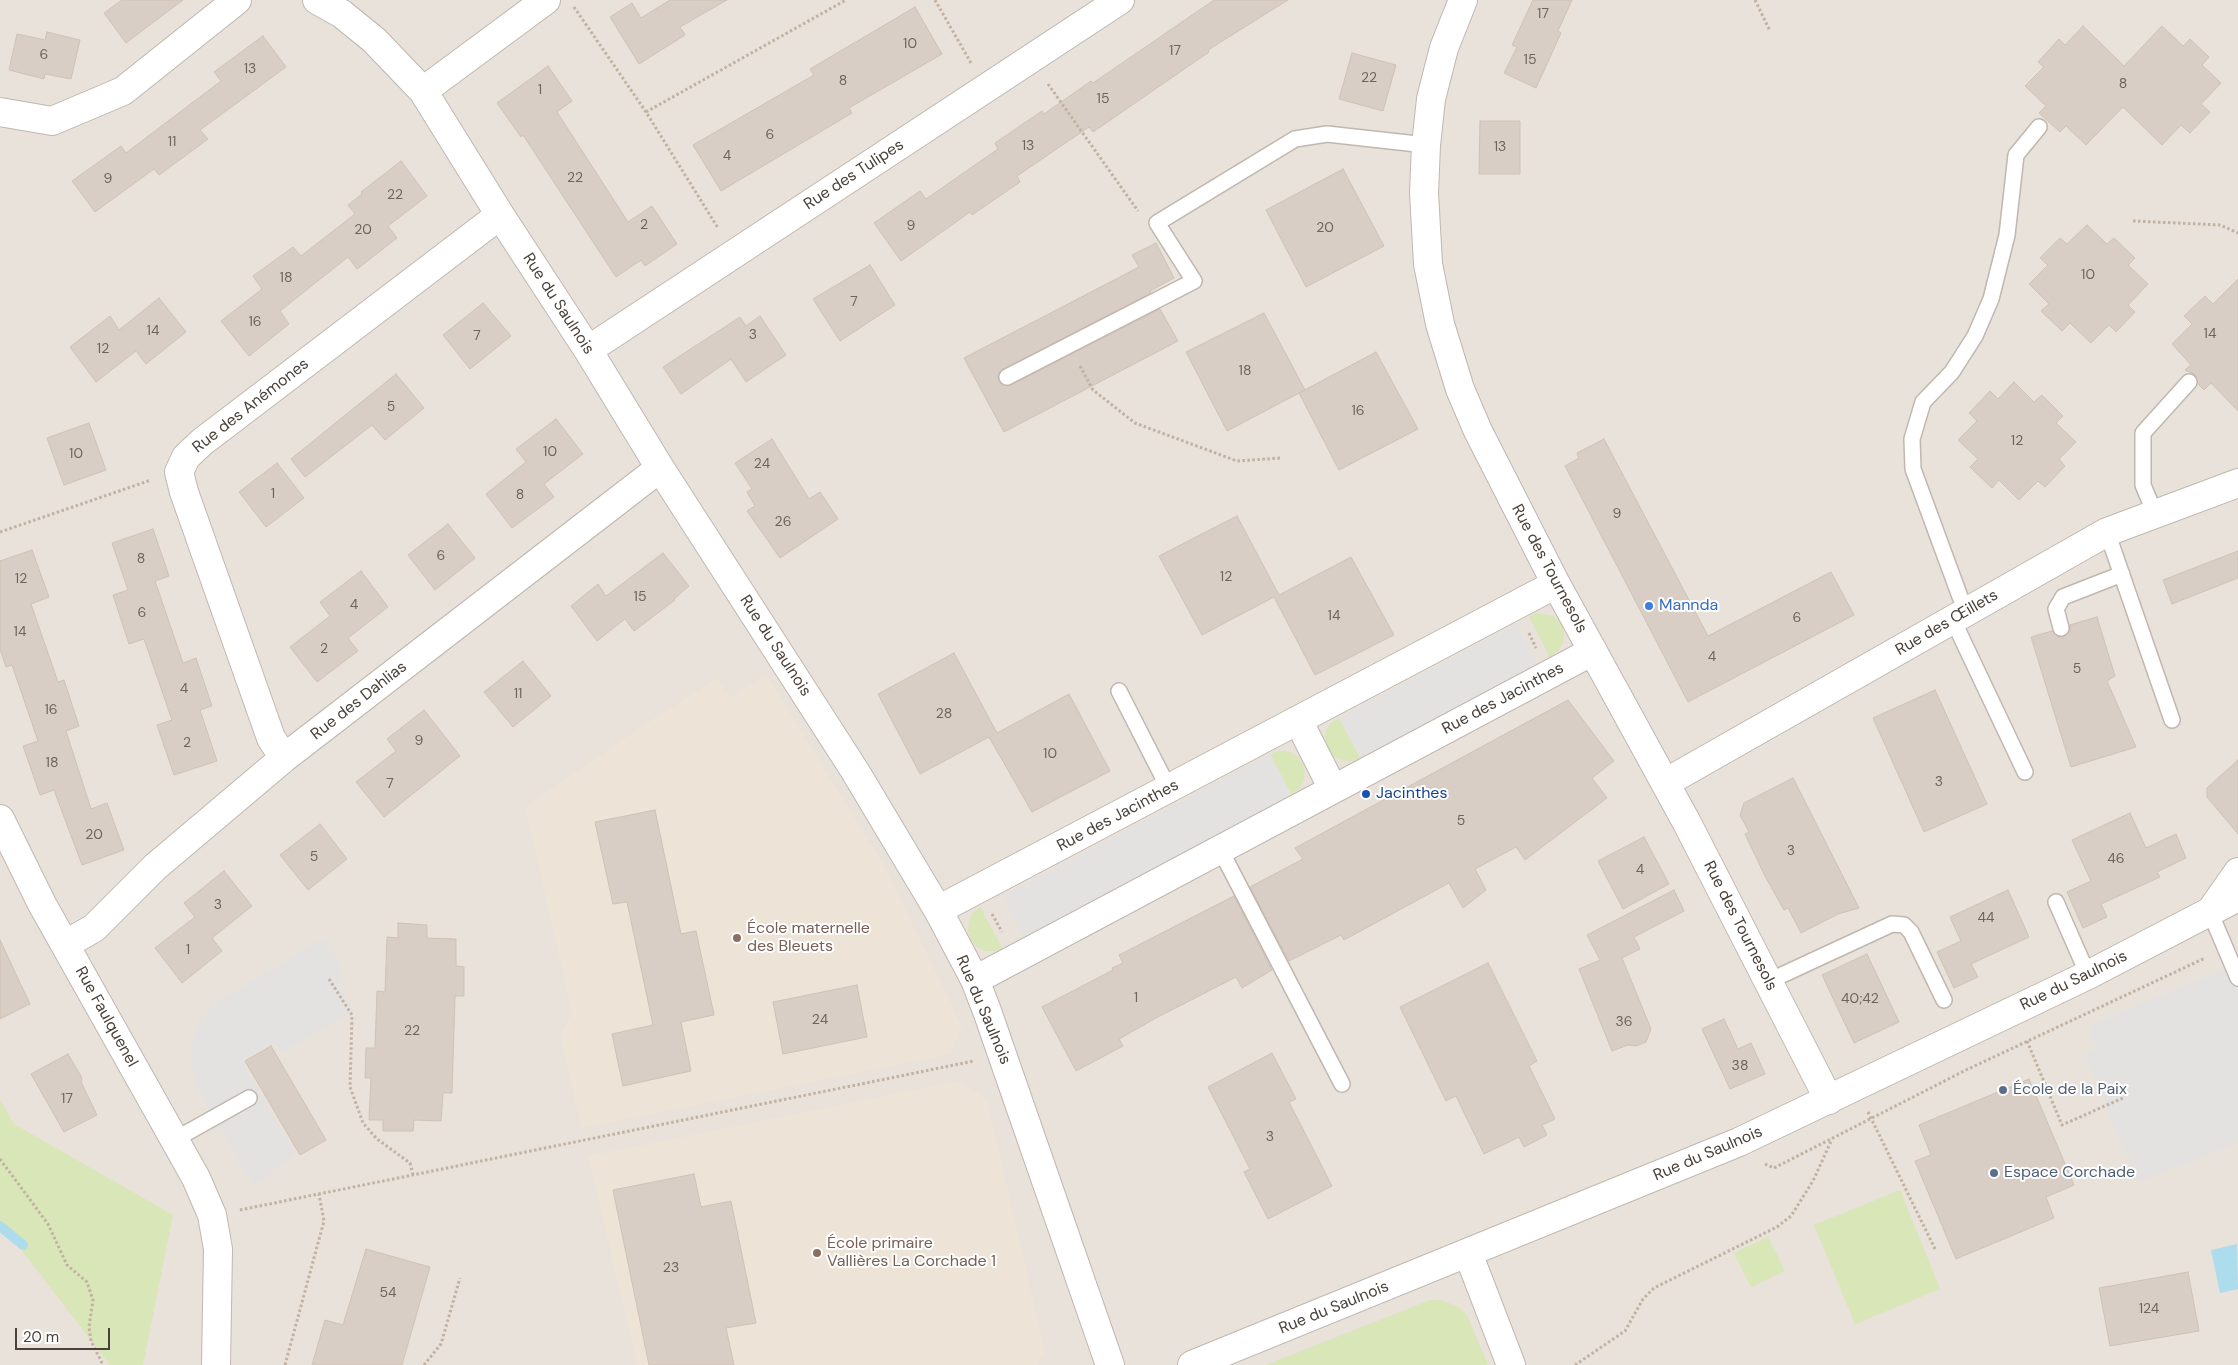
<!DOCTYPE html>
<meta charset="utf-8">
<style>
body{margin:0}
#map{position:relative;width:2238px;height:1365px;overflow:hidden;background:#f5f1ec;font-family:"DM Sans",sans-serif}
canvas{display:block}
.scale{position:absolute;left:15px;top:1328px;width:95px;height:22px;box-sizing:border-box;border:2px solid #49413a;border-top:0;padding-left:6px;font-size:15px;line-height:18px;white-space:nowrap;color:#49413a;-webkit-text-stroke:4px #fff;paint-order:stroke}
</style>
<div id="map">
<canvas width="2238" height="1365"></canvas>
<div class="scale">20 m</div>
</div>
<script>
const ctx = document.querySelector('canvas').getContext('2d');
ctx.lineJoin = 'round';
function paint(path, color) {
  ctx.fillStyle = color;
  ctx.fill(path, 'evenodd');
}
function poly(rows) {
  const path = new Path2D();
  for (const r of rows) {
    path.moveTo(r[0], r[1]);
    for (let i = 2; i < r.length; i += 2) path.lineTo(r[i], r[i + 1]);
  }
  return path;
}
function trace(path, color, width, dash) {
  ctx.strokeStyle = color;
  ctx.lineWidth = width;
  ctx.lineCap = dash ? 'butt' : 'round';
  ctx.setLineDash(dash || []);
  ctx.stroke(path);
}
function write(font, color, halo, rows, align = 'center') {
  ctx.font = font + ' "DM Sans",sans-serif';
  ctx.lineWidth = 4;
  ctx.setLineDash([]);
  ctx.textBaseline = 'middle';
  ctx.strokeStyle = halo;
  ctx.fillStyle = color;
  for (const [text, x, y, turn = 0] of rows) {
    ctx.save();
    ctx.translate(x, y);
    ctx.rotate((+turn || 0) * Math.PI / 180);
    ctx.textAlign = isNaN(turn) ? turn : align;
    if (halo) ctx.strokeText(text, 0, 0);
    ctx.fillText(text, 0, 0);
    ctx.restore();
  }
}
const residential = poly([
 [0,0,2238,0,2238,1365,0,1365]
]);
const education = poly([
 [766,674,883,863,962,1026,951,1054,581,1128,560,1034,572,1013,525,807,639,728,717,678,731,697],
 [958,1081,987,1099,1045,1351,1037,1365,637,1365,588,1156]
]);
const green = poly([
 [1536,613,1554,616,1561,624,1564,633,1563,643,1558,651,1550,657,1529,617],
 [1339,718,1360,758,1351,761,1341,760,1333,756,1327,748,1325,739,1326,730,1331,723],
 [1279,751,1288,751,1297,756,1302,763,1305,772,1304,781,1299,789,1291,794,1270,754],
 [980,907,1003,949,994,951,985,951,977,947,971,940,968,931,969,921,973,913],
 [0,1100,14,1124,173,1215,143,1365,110,1365,0,1222],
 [1900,1190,1940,1289,1855,1324,1814,1225],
 [1768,1237,1785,1271,1751,1287,1734,1253],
 [1430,1300,1440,1300,1457,1306,1467,1315,1488,1365,1266,1365]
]);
const parking = poly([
 [1516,624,1537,664,1360,758,1339,718],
 [1270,754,1291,794,1024,937,1003,896],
 [323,938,342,968,341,990,354,1011,282,1052,274,1044,241,1060,295,1154,254,1186,197,1087,192,1069,191,1050,195,1031,204,1016,213,1005],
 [2238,964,2238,1142,2138,1183,2084,1054,2097,1048,2088,1026]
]);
const water = poly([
 [2237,1244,2238,1289,2220,1293,2211,1250]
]);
const stream = poly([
 [0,1226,23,1245]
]);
const building = poly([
 [122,0,183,0,126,43,104,13,122,0],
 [670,0,727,0,680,27,685,35,639,64,610,17,632,3,641,18,670,0],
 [1214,0,1288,0,1208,50,1209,52,1093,132,1089,127,1017,176,1020,182,972,215,970,212,901,261,874,223,920,191,926,199,998,149,995,143,1042,111,1044,114,1091,81,1093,83,1214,0],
 [1533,0,1572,0,1558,31,1561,33,1536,88,1504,73,1517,47,1512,45,1533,0],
 [915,7,942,54,849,108,852,113,721,191,693,145,814,75,810,69,915,7],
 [2083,26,2124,66,2162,26,2183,46,2190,39,2209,57,2202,65,2221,83,2201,104,2210,112,2190,133,2181,125,2162,145,2123,107,2086,145,2066,126,2060,132,2039,113,2046,106,2025,86,2044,67,2038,62,2059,39,2065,45,2083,26],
 [47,32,80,40,71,79,45,74,44,79,9,70,17,34,45,40,47,32],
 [263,36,286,67,200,130,208,139,159,175,154,169,95,212,72,181,121,146,126,153,221,81,214,72,263,36],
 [1352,53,1396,65,1383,111,1339,99,1352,53],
 [548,66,572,101,557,112,628,222,652,206,677,244,645,266,641,260,616,277,523,135,521,137,497,103,548,66],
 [1480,121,1520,121,1520,174,1479,174,1480,121],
 [401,161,427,196,388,226,397,238,357,269,348,257,280,311,289,324,249,356,221,321,262,289,253,276,293,247,301,256,355,214,348,205,362,194,361,192,401,161],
 [1343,169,1384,246,1306,287,1266,210,1343,169],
 [2087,225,2107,244,2114,238,2135,258,2128,265,2148,284,2128,305,2135,312,2116,332,2109,325,2091,343,2070,323,2062,331,2041,311,2049,304,2029,284,2048,265,2040,258,2060,238,2067,244,2087,225],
 [1156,243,1174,278,1150,291,1151,293,1003,369,999,372,998,381,1002,385,1011,385,1160,309,1178,341,1004,432,964,358,1139,267,1132,255,1156,243],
 [870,265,895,305,840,341,813,299,870,265],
 [2238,279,2238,411,2211,383,2204,390,2198,384,2196,375,2185,370,2191,365,2172,344,2192,324,2184,316,2205,296,2213,304,2238,279],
 [159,298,186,332,146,364,136,351,96,382,70,347,110,316,119,330,159,298],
 [483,303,511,336,470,369,443,335,483,303],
 [1264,313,1305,390,1227,431,1186,352,1264,313],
 [760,316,786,355,746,382,731,359,681,394,663,367,740,317,746,326,760,316],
 [1376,352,1418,429,1339,470,1299,393,1376,352],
 [396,374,424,408,385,440,372,425,305,477,291,459,396,374],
 [2014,382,2034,402,2042,395,2063,416,2056,423,2076,442,2059,459,2065,466,2045,487,2038,481,2019,500,1999,480,1992,488,1970,467,1978,459,1958,440,1977,421,1969,413,1990,391,1998,399,2014,382],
 [556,419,583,454,544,484,554,497,512,528,486,494,526,462,516,449,556,419],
 [89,423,106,470,64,485,47,438,89,423],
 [772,439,809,499,820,492,838,519,780,558,747,511,755,506,747,492,752,489,735,463,772,439],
 [1604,439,1708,636,1831,572,1854,615,1688,702,1565,466,1579,458,1577,453,1604,439],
 [277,463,304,498,266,527,239,492,277,463],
 [1237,516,1279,595,1351,557,1394,635,1315,675,1274,597,1202,635,1159,556,1237,516],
 [448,524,475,558,435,590,408,555,448,524],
 [153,529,169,576,155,581,183,663,196,658,212,706,200,710,217,761,174,775,157,725,172,720,144,639,129,644,113,595,128,590,112,543,153,529],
 [32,550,49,597,31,604,58,682,64,680,79,726,66,731,91,809,107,803,124,850,82,865,54,790,40,795,23,746,38,741,12,665,6,667,0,649,0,561,32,550],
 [2238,551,2238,578,2172,604,2163,580,2238,551],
 [663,553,689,586,674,599,675,600,634,631,625,619,597,641,571,606,598,584,606,596,663,553],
 [361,571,388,607,348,638,358,651,317,682,290,647,330,616,320,602,361,571],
 [2097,617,2115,676,2107,681,2136,747,2071,767,2031,637,2052,631,2058,637,2064,637,2070,631,2070,625,2097,617],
 [954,653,997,733,1069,694,1110,771,1032,812,989,737,920,774,878,694,954,653],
 [523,661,551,696,513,727,484,692,523,661],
 [1935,690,1987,804,1924,832,1873,718,1935,690],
 [1568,700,1614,761,1592,778,1607,798,1525,860,1516,847,1475,869,1486,890,1463,908,1449,883,1344,940,1341,935,1289,961,1250,887,1303,859,1295,848,1568,700],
 [424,710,460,756,384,817,356,782,396,751,387,739,424,710],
 [2238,760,2238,834,2207,797,2207,788,2238,760],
 [1793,778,1859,908,1838,914,1801,933,1788,908,1784,910,1765,876,1745,834,1749,832,1740,815,1744,803,1793,778],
 [655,810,681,934,696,931,714,1015,681,1022,691,1071,623,1086,612,1034,653,1025,627,902,613,904,595,822,655,810],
 [2130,813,2146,848,2176,834,2186,858,2157,872,2160,877,2101,904,2107,917,2083,928,2067,892,2091,881,2072,840,2130,813],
 [320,824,347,859,308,890,280,855,320,824],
 [1644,837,1669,884,1623,909,1598,861,1644,837],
 [224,871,252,906,212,938,222,951,182,983,155,948,195,917,184,903,224,871],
 [1674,890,1684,911,1634,937,1640,949,1622,958,1651,1029,1646,1042,1636,1046,1628,1045,1612,1051,1579,969,1600,960,1587,935,1674,890],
 [2008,890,2029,937,1971,964,1978,977,1954,988,1937,952,1961,941,1950,917,2008,890],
 [1234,896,1272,970,1242,988,1236,977,1156,1018,1119,1039,1123,1046,1076,1071,1042,1007,1113,970,1112,968,1123,963,1119,955,1234,896],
 [398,923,427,925,427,938,456,939,456,966,464,967,464,996,455,996,452,1093,443,1093,441,1121,414,1120,413,1131,383,1131,383,1120,369,1120,371,1078,365,1078,366,1048,375,1048,377,991,385,992,387,937,398,938,398,923],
 [0,940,30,1004,0,1019,0,940],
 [1867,954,1899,1022,1854,1043,1822,975,1867,954],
 [1488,963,1537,1061,1529,1066,1555,1119,1542,1125,1547,1135,1524,1147,1519,1137,1484,1154,1456,1096,1446,1101,1400,1007,1488,963],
 [857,985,867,1037,783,1054,773,1002,857,985],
 [1724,1019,1738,1049,1751,1043,1765,1074,1730,1089,1702,1029,1724,1019],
 [271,1046,326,1140,300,1155,245,1061,271,1046],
 [1272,1053,1296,1099,1289,1102,1332,1186,1268,1219,1244,1172,1250,1169,1208,1087,1272,1053],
 [68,1054,82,1078,81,1082,97,1115,64,1132,31,1074,68,1054],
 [2029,1079,2074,1185,2046,1197,2054,1218,1956,1259,1915,1161,1931,1155,1919,1125,2029,1079],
 [694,1174,701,1207,731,1201,756,1323,726,1328,734,1365,649,1365,613,1190,694,1174],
 [366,1249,430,1267,402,1365,312,1365,325,1320,343,1325,366,1249],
 [2188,1272,2199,1331,2110,1346,2099,1288,2188,1272]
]);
const path = poly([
 [935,0,971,63],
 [1755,0,1770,31],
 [574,7,646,112,718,228],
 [1048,84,1138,211],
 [646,112,846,0],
 [2133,221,2220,225,2238,233],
 [1080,366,1093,390,1135,423,1237,461,1280,458],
 [0,532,151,480],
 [1529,633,1536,648],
 [992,914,1002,932],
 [329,979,352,1015,350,1087,363,1123,377,1139,410,1163,413,1175],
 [2027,1041,2062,1125,2123,1098],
 [1868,1112,1936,1251],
 [0,1159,48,1224,67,1265,87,1282,93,1300,89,1327,91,1341,103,1365],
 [1765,1164,1774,1168,1966,1070,2205,958],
 [240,1210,974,1061],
 [285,1365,324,1221,319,1194],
 [424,1365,441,1344,460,1278],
 [1575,1365,1625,1331,1643,1299,1654,1288,1777,1227,1791,1216,1813,1181,1832,1139]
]);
const service = poly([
 [1007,377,1194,281,1157,223,1295,139,1327,134,1426,145],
 [2155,514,2143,485,2143,433,2189,382],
 [2107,532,2172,720],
 [1966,613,1913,469,1912,439,1923,402,1952,372,1975,336,1991,299,2007,235,2016,155,2039,127],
 [1953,620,2025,772],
 [2061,628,2056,609,2063,597,2122,574],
 [1119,691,1169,789],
 [1220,849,1342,1084],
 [2056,902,2088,975],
 [2210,912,2238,978],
 [1769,981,1892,924,1904,925,1911,932,1944,1000],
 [174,1140,249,1098]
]);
const minor = poly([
 [317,0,342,14,374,40,423,91,500,215,588,350,660,468,855,771,938,910,975,980,987,1011,1110,1365],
 [1463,0,1444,48,1431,99,1426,145,1424,193,1428,264,1440,324,1460,389,1478,431,1556,584,1687,823,1829,1100],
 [423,91,546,0],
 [0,112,52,121,123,91,237,0],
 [588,350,1120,0],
 [1298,720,1333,789],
 [284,758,271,738,184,492,179,472,186,457,202,442,500,215],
 [1665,783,2107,532,2238,483],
 [0,819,42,904,196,1178,212,1215,218,1249,216,1365],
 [938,910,1556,584],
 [2210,912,2238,872],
 [66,944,94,928,155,867,284,758,660,468],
 [975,980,1593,651],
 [1468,1253,1511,1365]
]);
const tertiary = poly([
 [1192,1365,1739,1142,2088,975,2238,897]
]);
const markers = [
 [1649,606,5,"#3f7fe0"],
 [1366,794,5,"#1a4fb4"],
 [737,938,5,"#8d6e63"],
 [2003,1090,5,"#5c6f8a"],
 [1994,1173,5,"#5c6f8a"],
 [817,1253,5,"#8d6e63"]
];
const numberNames = [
 ["17",1543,14],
 ["10",910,44],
 ["17",1175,51],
 ["6",44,55],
 ["15",1530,60],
 ["13",250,69],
 ["22",1369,78],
 ["8",843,81],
 ["8",2123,84],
 ["1",540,90],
 ["15",1103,99],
 ["6",770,135],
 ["11",172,142],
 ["13",1028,146],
 ["13",1500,147],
 ["4",727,156],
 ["22",575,178],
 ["9",108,179],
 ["22",395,195],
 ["2",644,225],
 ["9",911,226],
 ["20",1325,228],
 ["20",363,230],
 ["10",2088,275],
 ["18",286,278],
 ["7",854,302],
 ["16",255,322],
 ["14",153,331],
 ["14",2210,334],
 ["3",753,335],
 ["7",477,336],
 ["12",103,349],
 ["18",1245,371],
 ["5",391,407],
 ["16",1358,411],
 ["12",2017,441],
 ["10",550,452],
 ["10",76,454],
 ["24",762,464],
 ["1",273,494],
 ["8",520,495],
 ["9",1617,514],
 ["26",783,522],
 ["6",441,556],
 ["8",141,559],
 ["12",1226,577],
 ["12",21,579],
 ["15",640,597],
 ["4",354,605],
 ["6",142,613],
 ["14",1334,616],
 ["6",1797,618],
 ["14",20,632],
 ["2",324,649],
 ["4",1712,657],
 ["5",2077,669],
 ["4",184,689],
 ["11",518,694],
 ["16",51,710],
 ["28",944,714],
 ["9",419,741],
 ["2",187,743],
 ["10",1050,754],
 ["18",52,763],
 ["3",1939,782],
 ["7",390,784],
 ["5",1461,821],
 ["20",94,835],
 ["3",1791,851],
 ["5",314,857],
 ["46",2116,859],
 ["4",1640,870],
 ["3",218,905],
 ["44",1986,918],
 ["1",188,950],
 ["1",1136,998],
 ["40;42",1860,999],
 ["24",820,1020],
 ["36",1624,1022],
 ["22",412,1031],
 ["38",1740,1066],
 ["17",67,1099],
 ["3",1270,1137],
 ["23",671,1268],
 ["54",388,1293],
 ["124",2149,1309]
];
const streetNames = [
 ["Rue des Tulipes",854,175,-33],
 ["Rue du Saulnois",558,304,57],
 ["Rue des Anémones",251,406,-38],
 ["Rue des Tournesols",1549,569,62],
 ["Rue des Œillets",1947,623,-30],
 ["Rue du Saulnois",775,646,57],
 ["Rue des Jacinthes",1503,699,-28],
 ["Rue des Dahlias",359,701,-38],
 ["Rue des Jacinthes",1118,816,-28],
 ["Rue des Tournesols",1740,926,63],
 ["Rue du Saulnois",2074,981,-26],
 ["Rue du Saulnois",983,1010,67],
 ["Rue Faulquenel",106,1017,61],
 ["Rue du Saulnois",1708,1154,-23],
 ["Rue du Saulnois",1334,1308,-22]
];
const shopNames = [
 ["Mannda",1659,606]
];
const transitNames = [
 ["Jacinthes",1376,794]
];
const educationNames = [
 ["École maternelle",747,929],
 ["des Bleuets",747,947],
 ["École primaire",827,1244],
 ["Vallières La Corchade 1",827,1262]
];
const serviceNames = [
 ["École de la Paix",2013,1090],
 ["Espace Corchade",2004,1173]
];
paint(residential, '#e8e2da');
paint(education, '#ede3d7');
paint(green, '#d8e6b8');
paint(parking, '#e4e2e0');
paint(water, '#addced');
trace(stream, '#addced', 10);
paint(building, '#d9cec5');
trace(building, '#d0c2b5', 1);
trace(service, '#c0b7af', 18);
trace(minor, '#c0b7af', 30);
trace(tertiary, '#c0b7af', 30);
trace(path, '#c1b1a1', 3, [2.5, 2.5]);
trace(service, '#fff', 15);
trace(minor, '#fff', 28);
trace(tertiary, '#fff', 28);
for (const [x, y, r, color] of markers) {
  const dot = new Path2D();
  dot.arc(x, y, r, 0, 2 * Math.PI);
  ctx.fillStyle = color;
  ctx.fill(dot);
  trace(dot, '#fff', 2);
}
write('14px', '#6d645d', null, numberNames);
write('16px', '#49413a', '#fff', streetNames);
write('16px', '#366cbe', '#fff', shopNames, 'left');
write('16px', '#164399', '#fff', transitNames, 'left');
write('16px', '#785e54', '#fff', educationNames, 'left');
write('16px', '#4e5e75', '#fff', serviceNames, 'left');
</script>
